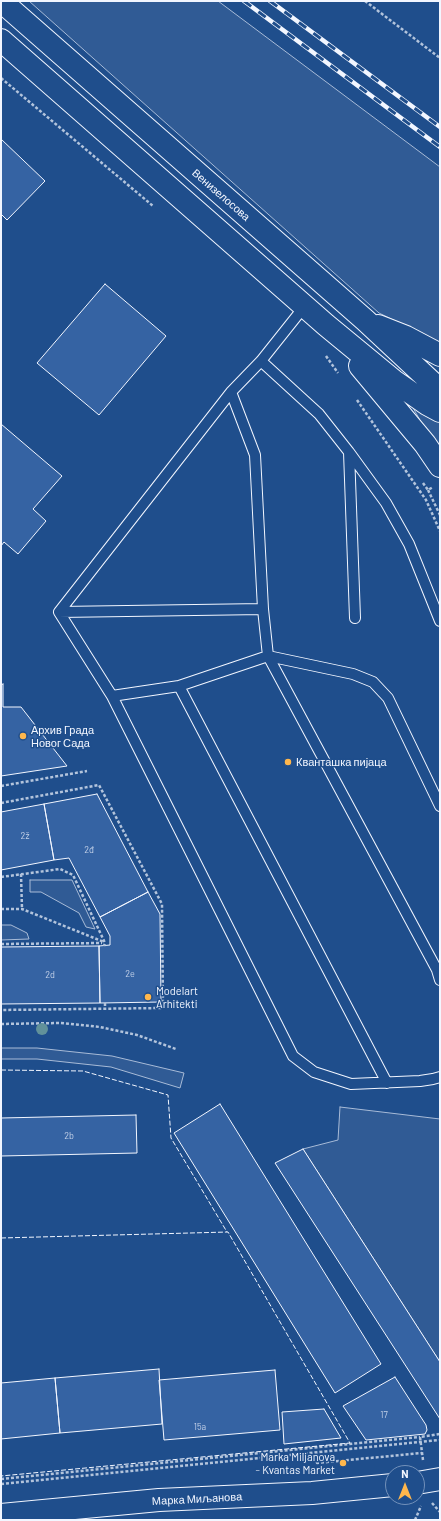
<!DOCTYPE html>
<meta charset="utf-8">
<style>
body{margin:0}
#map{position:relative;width:441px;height:1521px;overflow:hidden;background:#1f4e8c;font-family:Barlow,sans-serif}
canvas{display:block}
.frame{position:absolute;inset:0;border:2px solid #f2f6ff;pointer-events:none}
.north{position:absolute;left:385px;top:1465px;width:40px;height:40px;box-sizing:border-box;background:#1f4e8c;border:1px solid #7391ba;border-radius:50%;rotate:0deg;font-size:11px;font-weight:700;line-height:16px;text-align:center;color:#f2f6ff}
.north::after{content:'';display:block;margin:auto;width:14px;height:18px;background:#ffb74d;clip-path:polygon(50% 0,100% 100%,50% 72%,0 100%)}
</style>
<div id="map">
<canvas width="441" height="1521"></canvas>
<div class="frame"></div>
<div class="north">N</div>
</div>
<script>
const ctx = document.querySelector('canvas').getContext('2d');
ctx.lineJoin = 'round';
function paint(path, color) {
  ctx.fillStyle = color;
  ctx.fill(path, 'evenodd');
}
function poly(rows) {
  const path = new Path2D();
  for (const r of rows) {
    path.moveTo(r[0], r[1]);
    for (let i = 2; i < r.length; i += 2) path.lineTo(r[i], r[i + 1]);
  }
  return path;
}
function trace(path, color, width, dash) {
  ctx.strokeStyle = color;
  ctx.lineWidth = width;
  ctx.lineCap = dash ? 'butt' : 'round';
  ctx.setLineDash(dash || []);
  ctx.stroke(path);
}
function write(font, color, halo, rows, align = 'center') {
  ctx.font = font + ' Barlow,sans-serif';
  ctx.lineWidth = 3;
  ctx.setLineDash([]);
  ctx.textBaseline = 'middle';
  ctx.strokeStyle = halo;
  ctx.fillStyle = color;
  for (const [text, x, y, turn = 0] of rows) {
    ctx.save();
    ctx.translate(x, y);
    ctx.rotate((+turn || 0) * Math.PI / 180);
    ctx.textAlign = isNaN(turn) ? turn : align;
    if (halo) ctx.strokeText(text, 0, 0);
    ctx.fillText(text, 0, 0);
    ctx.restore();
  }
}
const built = poly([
 [29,1,218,1,440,167,440,343,379,313,29,1],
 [412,406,440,420,440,452,421,422,412,406],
 [30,880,72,880,95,929,86,927,79,913,41,892,30,892,30,880],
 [1,925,11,925,27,933,29,939,1,940,1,925],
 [1,1048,37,1048,112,1056,184,1073,180,1088,111,1067,37,1059,1,1059,1,1048],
 [340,1107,440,1119,440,1362,303,1149,338,1140,340,1107]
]);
const building = poly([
 [1,139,45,181,7,220,1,214,1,139],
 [105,284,166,336,99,415,37,363,105,284],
 [1,424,62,476,33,509,46,521,18,554,4,542,1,546,1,424],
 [3,684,3,707,21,707,67,766,1,776,1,685,3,684],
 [97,794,148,892,100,917,69,858,54,860,44,804,97,794],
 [44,804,54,860,1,870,1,812,44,804],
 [148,892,160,914,161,1002,100,1003,99,946,110,945,110,936,100,917,148,892],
 [99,946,100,1003,1,1004,1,947,99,946],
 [220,1104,381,1364,335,1393,174,1133,220,1104],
 [136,1115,137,1153,1,1156,1,1118,136,1115],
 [303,1149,440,1362,440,1419,275,1163,303,1149],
 [159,1369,162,1424,60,1433,55,1378,159,1369],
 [275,1370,280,1430,164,1440,159,1380,275,1370],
 [395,1377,426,1425,427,1430,425,1434,366,1440,343,1406,395,1377],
 [55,1378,60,1433,1,1439,1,1383,55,1378],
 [324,1409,341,1438,284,1444,282,1412,324,1409]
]);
const path = poly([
 [365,1,440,58],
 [1,78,153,206],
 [326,356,338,373],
 [357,400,426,500,440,531],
 [423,483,428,490,433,487],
 [428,490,440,515],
 [1,786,87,771],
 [1,803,99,785,162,904,163,1008,1,1010],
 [21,874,22,909],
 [1,877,60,869,73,875,105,943,104,946],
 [1,909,22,909,104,942],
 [1,944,102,943],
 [105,1003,105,1009],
 [1,1024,61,1023,100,1027,137,1035,176,1049],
 [316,1452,317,1463,422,1453],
 [423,1460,420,1437,440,1434],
 [1,1479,420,1437],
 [1,1484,440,1440],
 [432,1503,440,1512],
 [415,1520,421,1506]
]);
const service = poly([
 [304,307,261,361,231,392,59,612,112,696,179,686,268,656,353,674,373,682,388,698,440,806],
 [261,361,319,414,349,452,386,503,409,544,440,621],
 [231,392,255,455,263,609,268,656,437,970,440,968],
 [349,452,355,618],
 [59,612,263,609],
 [179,686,387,1083],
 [112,696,293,1056,314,1072,351,1084,420,1081,433,1079,440,1077],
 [437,970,440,980]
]);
const tertiary = poly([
 [417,1483,440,1479],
 [1,1515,159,1500,312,1493,393,1485]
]);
const secondary = poly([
 [1,1,365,320,440,390],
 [1,40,326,325,394,381,427,404,440,411],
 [378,326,406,337,440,355],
 [360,366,425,444,440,466]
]);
const rail = poly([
 [244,1,440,147],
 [270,1,440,127]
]);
const fence = poly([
 [1,1070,83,1071,168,1095,171,1138,227,1232],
 [1,1238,228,1232,350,1443,1,1476]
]);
const trees = [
 [42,1029]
];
const markers = [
 [23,736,4,"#ffb74d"],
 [288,762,4,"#ffb74d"],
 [148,997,4,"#ffb74d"],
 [343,1463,4,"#ffb74d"]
];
const numberNames = [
 ["2ž",25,836],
 ["2đ",89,850],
 ["2e",130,974],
 ["2d",50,975],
 ["2b",69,1136],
 ["17",384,1415],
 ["15a",200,1427]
];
const streetNames = [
 ["Венизелосова",221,195,41],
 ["Марка Миљанова",197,1499,-3]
];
const poiNames = [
 ["Архив Града",31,730],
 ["Новог Сада",31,743],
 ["Кванташка пијаца",296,762],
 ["Modelart",156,991],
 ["Arhitekti",156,1004],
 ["Marka Miljanova",335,1457,"right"],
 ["- Kvantas Market",335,1470,"right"]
];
paint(built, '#305b95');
trace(built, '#a8bbd7', 1);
paint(building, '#3563a3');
trace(building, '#f2f6ff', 1);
trace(service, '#f2f6ff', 12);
trace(tertiary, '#f2f6ff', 24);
trace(secondary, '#f2f6ff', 24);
trace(path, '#b3c4dc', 2.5, [3, 2]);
trace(service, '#1f4e8c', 10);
trace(tertiary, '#1f4e8c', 22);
trace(secondary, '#1f4e8c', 22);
trace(rail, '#f2f6ff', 4.5);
trace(rail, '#1f4e8c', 3, [9]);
trace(fence, '#f2f6ff', 1, [5, 2]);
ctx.fillStyle = '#61919a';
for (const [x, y] of trees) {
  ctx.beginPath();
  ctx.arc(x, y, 6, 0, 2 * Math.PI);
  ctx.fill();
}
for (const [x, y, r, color] of markers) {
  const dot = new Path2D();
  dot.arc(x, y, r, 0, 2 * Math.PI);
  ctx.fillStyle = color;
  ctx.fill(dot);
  trace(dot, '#1f4e8c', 1.5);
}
write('9px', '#c3d1e8', null, numberNames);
write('11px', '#f2f6ff', '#1f4e8c', streetNames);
write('11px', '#f2f6ff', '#1f4e8c', poiNames, 'left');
</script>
